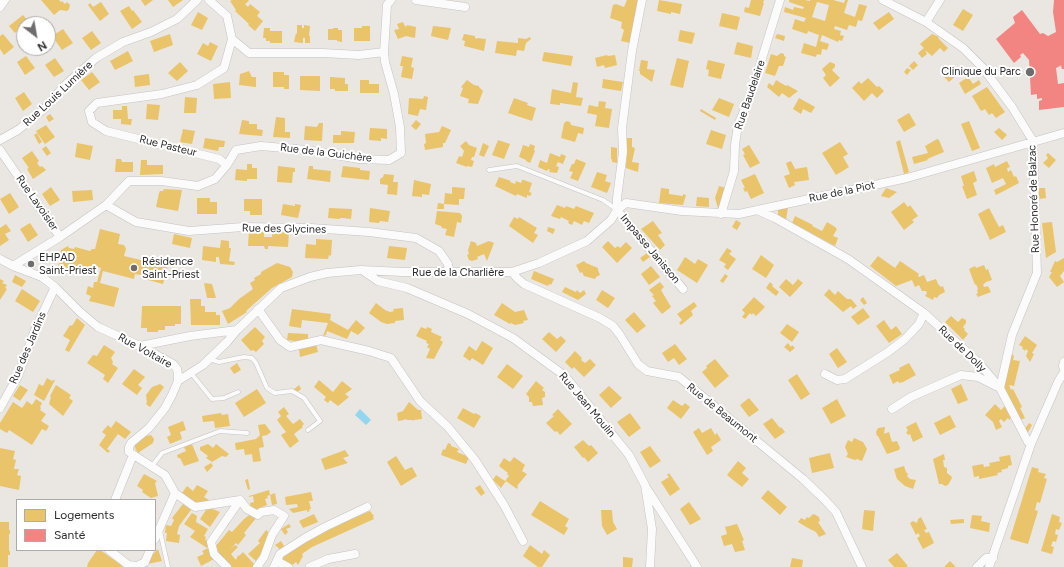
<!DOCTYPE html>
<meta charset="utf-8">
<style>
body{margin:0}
#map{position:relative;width:1064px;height:567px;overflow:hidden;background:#eae6e2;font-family:Figtree,sans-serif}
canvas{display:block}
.legend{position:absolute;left:16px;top:499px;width:140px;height:52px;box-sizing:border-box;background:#fff;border:1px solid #ababab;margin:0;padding:5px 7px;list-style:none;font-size:12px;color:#2c2c2c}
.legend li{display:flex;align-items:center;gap:8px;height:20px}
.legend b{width:20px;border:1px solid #ababab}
.north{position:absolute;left:16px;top:16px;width:40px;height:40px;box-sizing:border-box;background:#fff;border:1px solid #ababab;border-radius:50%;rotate:149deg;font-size:11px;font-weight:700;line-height:16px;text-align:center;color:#2c2c2c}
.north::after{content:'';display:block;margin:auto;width:14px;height:18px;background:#6e6d6c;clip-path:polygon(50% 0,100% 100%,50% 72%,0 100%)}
</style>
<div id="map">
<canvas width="1064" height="567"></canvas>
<ul class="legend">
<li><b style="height:11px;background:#e9c46a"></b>Logements</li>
<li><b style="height:11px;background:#f28482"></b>Santé</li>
</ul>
<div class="north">N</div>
</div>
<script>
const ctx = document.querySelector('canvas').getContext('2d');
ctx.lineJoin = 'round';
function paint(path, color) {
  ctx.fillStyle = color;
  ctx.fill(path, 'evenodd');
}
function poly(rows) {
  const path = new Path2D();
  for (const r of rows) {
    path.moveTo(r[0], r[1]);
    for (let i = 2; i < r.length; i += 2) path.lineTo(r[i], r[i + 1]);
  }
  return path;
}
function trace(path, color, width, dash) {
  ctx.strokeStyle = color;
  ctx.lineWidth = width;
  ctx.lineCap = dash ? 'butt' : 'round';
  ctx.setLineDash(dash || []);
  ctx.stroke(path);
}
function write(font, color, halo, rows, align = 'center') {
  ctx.font = font + ' Figtree,sans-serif';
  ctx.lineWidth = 4;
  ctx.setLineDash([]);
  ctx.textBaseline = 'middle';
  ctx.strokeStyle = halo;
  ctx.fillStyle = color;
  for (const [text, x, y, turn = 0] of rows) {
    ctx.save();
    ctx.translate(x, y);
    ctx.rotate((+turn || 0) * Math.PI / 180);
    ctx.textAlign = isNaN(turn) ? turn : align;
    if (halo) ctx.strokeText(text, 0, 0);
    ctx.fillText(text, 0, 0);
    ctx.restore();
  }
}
const water = poly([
 [360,409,371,420,366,425,355,415]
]);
const homes = poly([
 [41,0,59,0,61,2,62,1,65,4,67,2,70,5,69,9,67,11,60,10,54,15],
 [141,0,153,0,145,6],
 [168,0,183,0,173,7],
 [232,0,248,0,249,1,245,4,248,7,250,4,260,12,257,16,263,21,255,31,248,25,249,24,235,11,236,10,230,1],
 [627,0,639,0,630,43,621,41,624,30,621,28,622,22,610,18,613,5,616,4,624,7],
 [659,0,682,4,680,14,671,12,671,14,657,11],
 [751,0,764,0,763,3,764,3,760,16,744,12,745,7,749,8],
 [789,0,805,0,810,1,810,0,833,0,844,3,845,0,848,0,844,13,855,17,859,4,867,6,862,21,858,20,856,27,849,25,847,30,835,26,834,29,841,31,840,35,844,36,842,41,839,40,838,42,822,35,820,41,829,44,827,50,822,49,821,55,817,54,816,57,801,53,804,43,816,47,819,35,808,31,807,34,792,29,795,19,804,22,806,18,784,12,785,7,793,10,794,7,803,9,804,7,789,2],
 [817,2,829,5,825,21,812,17],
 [101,2,109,14,100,21,88,5,90,3,93,7],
 [129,6,132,11,133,10,142,22,132,29,120,11],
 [963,9,973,15,963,31,953,25],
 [198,12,208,18,202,30,191,25],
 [889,12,894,19,879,30,873,23],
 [722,13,740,17,737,30,719,26],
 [23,15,31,24,24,24,24,33,20,29,15,33,9,26],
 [403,22,405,26,406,27,407,25,416,27,415,38,406,36,398,39,394,30,399,29,397,24],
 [297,25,302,25,302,28,304,28,304,25,310,26,309,36,310,36,310,43,305,43,305,38,303,38,303,43,294,42,296,33,297,34],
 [362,26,370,26,370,41,354,41,354,28,362,28],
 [433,26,451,28,448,40,431,36],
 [264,28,270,28,270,31,282,31,282,43,270,43,270,41,266,41,266,38,263,38],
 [333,28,338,28,338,30,342,30,342,42,337,41,337,40,328,40,328,29,333,29],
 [63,29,73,43,62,50,52,36],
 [680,30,695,33,692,44,678,41],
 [92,31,101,43,91,50,82,38],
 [3,34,14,47,4,55,0,49,0,36],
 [170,34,173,45,154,52,150,41],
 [464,34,475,36,475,38,477,39,477,38,486,39,484,51,464,46,465,41,462,40],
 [777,34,785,36,784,41,775,38],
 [932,34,939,37,938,38,948,48,944,52,940,48,932,56,925,50,927,54,922,58,918,53,924,48,920,44],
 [530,37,531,39,526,43,524,51,517,50,516,56,495,53,497,41,518,43,518,38,526,39],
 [210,42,218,46,211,61,197,54,203,43,208,46],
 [737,42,753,46,751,58,734,54],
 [128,51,133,61,115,70,110,61],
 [544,52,573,56,571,66,542,61],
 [781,53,784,54,784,56,786,57,783,66,779,66,775,76,765,73,771,54,777,56],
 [607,55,608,56,615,55,617,65,605,68,604,65,597,67,595,58],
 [26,56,35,68,25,75,17,62],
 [402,56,413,58,411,67,414,68,412,79,401,77,403,66,400,66],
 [55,58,64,71,54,77,45,65],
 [677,58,689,61,683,88,670,85],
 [641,60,648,61,647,69,655,70,652,82,640,74,640,71,639,71],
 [708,60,725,64,721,79,708,76,709,70,706,69],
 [914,61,918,65,913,70,909,66],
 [180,62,188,71,177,81,168,73],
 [830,62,835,64,835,67,832,70,840,78,830,87,823,78,826,75,822,69],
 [953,66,959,73,949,82,943,76],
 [907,68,911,70,907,75,904,72],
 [249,71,252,77,256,77,256,87,239,85,240,74],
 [92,72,100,82,89,90,81,80],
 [273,72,284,72,284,75,289,75,289,89,284,89,284,87,273,87],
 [149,74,150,85,135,87,134,76],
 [300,76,320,76,320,91,300,90],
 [330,77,345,78,345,84,348,84,348,91,335,91,335,89,330,89],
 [968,77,973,84,979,80,981,84,965,94,959,83],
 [868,78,877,87,879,86,884,91,877,98,872,93,864,101,852,88,859,81,861,84],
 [603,79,623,82,621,91,602,88],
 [360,80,369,80,369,84,379,84,379,93,360,93],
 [467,80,474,85,479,86,479,87,483,91,478,104,468,103,469,99,460,96,463,88,461,87],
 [776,80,786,86,787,85,798,91,789,98,782,93,779,97,767,87,769,83,773,86],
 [230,82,231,98,214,99,213,84],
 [573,82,578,83,576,97,583,98,581,106,560,103,560,105,550,104,552,89,571,93],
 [987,87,1005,112,996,118,992,113,989,115,985,109,981,111,972,96],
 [24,92,32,104,23,111,15,98],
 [424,96,428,97,426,110,420,109,418,116,408,114,409,98,423,99],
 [185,97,197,98,196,113,184,113],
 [514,98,528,103,527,105,536,108,532,121,508,113],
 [719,98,734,104,729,117,712,110],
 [799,98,815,107,811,113,803,109,801,114,793,109],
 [599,101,606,102,605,108,612,109,609,128,595,126,597,115,587,113,589,105,598,107],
 [147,104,160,105,158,120,146,119],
 [122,106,127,106,128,119,132,119,131,125,121,124,121,119,113,119,113,110,122,110],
 [701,109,716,118,715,120,700,111],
 [909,113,916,125,904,132,897,120],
 [50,114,54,119,49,122,46,117],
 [276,117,285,118,285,132,290,132,290,138,273,137],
 [242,120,249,121,249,124,257,124,257,129,263,130,262,136,239,134],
 [416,120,421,124,416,130,411,126],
 [567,121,570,122,571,125,584,128,583,134,578,133,575,142,561,138,564,123],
 [969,121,980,148,972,151,961,124],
 [319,123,323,123,322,141,304,140,305,126,317,127],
 [46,125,55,137,45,144,36,131],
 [442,126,451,130,445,143,443,143,443,147,425,150,424,144,426,143,425,134,439,132],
 [370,128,387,129,387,139,381,138,381,141,369,140],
 [999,128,1007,135,1002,140,994,132],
 [183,129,195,131,192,144,180,142],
 [711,130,726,135,722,149,706,144],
 [341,131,355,132,354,143,333,143,333,135,341,135],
 [37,133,42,142,39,144,34,135],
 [205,138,225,141,224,147,219,147,218,151,203,148],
 [627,138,632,138,632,147,635,148,632,162,639,163,638,172,626,168],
 [937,139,939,140,944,152,927,159,928,160,914,164,912,157,928,153,925,146],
 [498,140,510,144,504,159,492,155],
 [900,140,909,172,904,174,896,142],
 [466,141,469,145,477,148,474,157,472,157,471,160,474,161,472,167,467,166,467,167,456,163,459,156,462,157,464,151,460,146],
 [840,142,848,154,843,157,849,167,836,175,822,153],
 [77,143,93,146,90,160,75,157],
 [483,143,489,146,484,157,479,155],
 [530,144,535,146,534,150,535,151,530,163,526,161,526,160,519,157,523,145,529,147],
 [749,145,760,163,750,168,743,155,745,154,742,149],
 [46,146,51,153,47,156,42,149],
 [611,147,617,148,617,163,612,162,612,159,611,159],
 [32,151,39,161,37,163,40,167,42,166,46,170,33,179,27,169,29,168,22,158],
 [550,153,560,157,561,154,566,156,563,164,558,162,556,166,559,167,557,173,549,172,550,170,548,169,547,171,538,167,540,160,547,163],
 [1048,153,1056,160,1049,168,1043,163,1048,158,1046,155],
 [116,159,121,159,122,162,133,162,133,172,115,172],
 [576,159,586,163,578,181,570,178,573,172,569,171,572,164,574,164],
 [141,160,147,160,147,165,163,165,163,174,140,175],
 [791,161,795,169,807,167,809,180,794,182,795,185,789,188,784,176,790,174,786,163],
 [1007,161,1010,167,1007,168,1008,172,1011,170,1014,177,1016,176,1019,183,996,195,994,190,1006,184,1003,178,992,183,986,168,994,164,995,167],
 [247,164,252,164,252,168,257,168,257,179,247,179,247,181,235,180,236,169,247,170],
 [278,166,295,168,295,172,293,172,292,183,277,182],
 [309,166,313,166,313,169,331,171,330,182,307,179],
 [343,166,360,168,360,170,370,171,369,180,341,177],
 [974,171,977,181,973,183,977,195,967,199,962,186,964,186,961,176],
 [597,172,607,175,605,181,611,183,607,193,591,187],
 [384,174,394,175,393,182,398,182,397,195,387,194,388,185,380,184,380,179,383,177],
 [755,174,764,193,751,199,747,191,745,192,743,188,745,188,741,180],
 [499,177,511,181,510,182,515,184,516,181,521,183,522,180,524,180,532,183,529,192,532,193,530,196,527,195,527,198,517,194,516,196,495,186],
 [414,180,431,184,429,195,422,194,422,197,412,196],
 [719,186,726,188,720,208,718,208,715,198],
 [51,187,60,200,50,206,42,194],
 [452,187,465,188,464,199,459,199,459,205,444,204,445,193,452,194],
 [661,188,669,189,669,194,683,196,683,194,686,195,683,205,659,203],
 [886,188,897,192,889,198,881,196],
 [1038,188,1045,188,1046,198,1039,199],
 [164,189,182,190,178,211,156,207,159,193,160,191,163,191],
 [92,190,93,200,73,202,72,191],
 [10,193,19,207,9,214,0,199],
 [697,197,709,198,709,207,696,206],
 [197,198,210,198,210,202,217,202,217,214,197,214],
 [244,199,262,199,262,215,250,215,250,211,244,211],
 [904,202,908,207,910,205,918,216,912,220,914,222,904,230,891,212],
 [438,203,444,204,444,209,437,209],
 [283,204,295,206,295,204,301,205,298,218,281,215],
 [557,205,565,208,566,206,574,209,576,206,594,213,589,223,584,221,582,225,574,221,572,225,568,223,569,221,561,217,560,219,551,216],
 [788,207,786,220,778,216,778,210],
 [329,208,352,209,351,219,343,218,340,218,340,219,328,218],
 [370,208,390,211,388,222,380,221,379,223,369,222],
 [989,208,999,227,1003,225,1006,232,990,240,978,214],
 [437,211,460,213,462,216,461,223,457,222,454,237,445,235,447,229,442,228,441,226,435,224],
 [795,216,813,225,812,226,822,231,827,222,835,227,837,229,833,236,838,238,835,246,792,223],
 [514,217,518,219,519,217,537,228,534,233,538,235,533,243,509,226],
 [736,220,741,223,737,230,732,227],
 [653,221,662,233,658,235,665,245,660,250,641,229],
 [1052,222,1056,252,1046,258,1042,223],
 [30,223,38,235,28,242,20,229],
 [6,224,11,231,5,234,9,240,0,246,0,228],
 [548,227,555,229,553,234,547,231],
 [100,229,120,234,118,244,124,245,126,249,124,256,145,261,146,259,168,265,163,284,141,278,141,275,135,274,134,279,103,271,100,283,119,288,114,307,89,301,91,296,86,294,88,286,93,288,94,282,97,282,101,268,94,266,93,273,70,266,69,270,58,267,60,260,66,261,67,256,64,256,63,259,59,258,61,250,68,246,69,248,74,249,75,247,90,251,92,249,95,249],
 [249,230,264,230,264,237,272,237,272,230,289,231,288,247,268,246,268,249,265,249,264,246,248,246],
 [174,234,192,238,190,248,172,244],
 [316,239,332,240,331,256,329,255,328,259,305,258,306,244,316,245],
 [221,240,229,241,229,248,231,248,229,261,235,262,234,265,220,264,219,257,216,257,216,262,202,260,203,246,220,248],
 [471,241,476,243,477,246,489,241,494,243,487,261,484,254,477,257,478,259,472,261,469,260,467,255,469,254,468,250],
 [608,241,615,248,618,246,620,248,626,242,632,248,617,263,602,247],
 [389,246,407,248,405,260,387,258],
 [727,248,732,251,729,254,736,259,728,270,724,267,726,264,719,260],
 [647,253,650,257,643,262,640,258],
 [761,255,774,265,766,278,752,269],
 [878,256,895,268,900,261,919,274,918,276,919,277,924,275,927,282,936,279,938,284,941,287,943,286,945,292,939,295,937,298,934,297,933,300,925,296,927,293,926,291,922,291,919,285,915,287,912,280,896,286,870,266],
 [685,257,695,264,698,259,708,265,697,283,677,270],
 [1064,258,1064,271,1060,276,1064,282,1057,287,1049,277,1052,272,1050,272,1055,261,1057,262],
 [584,261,586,263,598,268,598,270,600,275,596,277,595,279,584,276,582,272,580,273,576,265],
 [277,263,290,267,293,272,292,277,272,288,246,311,247,312,228,324,222,311,230,308,239,299,253,289,250,283,255,280,254,278,261,274,261,272],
 [984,265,986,270,988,269,992,280,986,282,983,285,984,287,988,286,991,292,978,297,976,294,978,293,977,290,978,289,976,284,975,285,969,269,975,266,976,268],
 [651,266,660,277,649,285,641,274],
 [534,271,554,279,551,285,549,284,548,286,531,279],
 [725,274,728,276,723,283,720,281],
 [15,275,26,281,22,287,12,282],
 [0,279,4,281,2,283,7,285,5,288,7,289,0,300],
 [786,279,793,285,798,279,803,283,790,297,779,287],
 [660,282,664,287,661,290,671,307,662,314,653,303,656,301,652,296,654,295,649,290],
 [770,282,773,285,772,286,779,292,776,296,766,288],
 [204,283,212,284,216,298,207,298],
 [565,287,576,292,577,290,580,293,584,290,586,294,578,300,562,292],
 [22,289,40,301,33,312,15,301],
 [829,289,835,295,838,291,847,299,851,299,857,306,853,309,851,306,843,312,824,295],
 [602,290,615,298,608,308,596,300],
 [754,297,765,307,756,316,753,313,752,315,750,313,745,319,742,317,745,313,742,310],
 [863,297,867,303,864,305,860,300],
 [190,299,201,299,201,306,205,306,205,312,216,312,216,315,220,315,220,325,191,325],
 [694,302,697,306,691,311,693,315,681,325,679,323,682,320,677,314],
 [376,303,385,310,390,312,394,311,393,309,403,308,404,320,395,321,395,323,387,324,381,322,369,313],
 [502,303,515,312,524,310,528,320,523,321,524,323,515,325,511,323,510,324,494,315],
 [142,306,181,306,181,324,175,324,175,326,165,326,165,330,158,330,158,332,147,332,147,328,141,328],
 [863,308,870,317,858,325,851,317],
 [292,309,331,314,330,320,348,330,356,320,365,328,358,335,351,331,347,339,327,331,326,335,323,336,328,323,302,320,301,328,289,326],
 [634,312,646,326,637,333,625,320],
 [951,316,958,322,962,318,966,320,966,323,963,327,965,329,964,330,968,334,963,340,945,322],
 [77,318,85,325,69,352,65,350,70,340,63,336,70,325,72,326],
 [884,320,891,330,896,326,902,334,889,343,876,326],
 [787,324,799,332,792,342,780,333],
 [255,327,265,337,262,341,264,344,256,352,253,350,251,351,241,340],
 [421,327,426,329,427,327,432,329,431,332,442,337,440,340,443,342,434,359,426,358,430,349,427,347,429,344,426,343,427,341,416,336],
 [549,332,557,339,561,336,566,341,556,352,542,339],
 [288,333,308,334,308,340,295,341,287,340],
 [1025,336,1037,345,1032,353,1034,354,1030,362,1026,356,1028,351,1026,349,1025,351,1022,348,1023,347,1019,345],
 [482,341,493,348,483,365,472,358,470,361,463,356,469,346,476,351],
 [788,343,791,347,792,345,795,348,790,352,784,347],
 [316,344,318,352,300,357,299,349],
 [675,344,687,359,679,365,674,358,668,362,662,353],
 [104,345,115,352,111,358,113,362,112,364,118,368,108,383,103,379,105,375,87,363,93,355,97,356],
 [837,348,847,362,838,368,829,354],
 [575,351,582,358,581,360,585,363,590,359,596,365,584,377,574,367,572,369,565,362],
 [1009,353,1012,354,1014,356,1013,360,1020,361,1014,386,1009,385,1011,390,1013,389,1022,407,1020,408,1025,418,1020,420,1005,391,1004,378],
 [715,359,729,376,715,388,702,372,707,368,706,366],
 [237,363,241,370,234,374,230,368],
 [909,363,916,375,903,382,899,383,898,381,893,384,889,375,900,370,899,368],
 [507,364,523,376,513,389,497,377],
 [134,369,145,377,138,385,142,388,137,395,122,384],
 [797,374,810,394,801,400,788,380],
 [47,378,52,381,53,380,55,380,44,401,34,395,39,384,43,386],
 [319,380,333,392,342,381,352,389,345,394,349,397,338,406,330,400,328,403,324,400,326,397,314,387],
 [536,381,544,388,542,390,545,392,545,397,542,398,543,405,533,406,532,402,529,402,529,397,526,394],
 [160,384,164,387,150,407,146,404,147,402,146,395,152,387],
 [961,384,968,400,958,404,951,389],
 [20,385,28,390,20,401,13,396],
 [56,385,71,395,69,398,73,401,63,416,49,404,51,397,50,396],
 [299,385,301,389,296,393,293,390],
 [609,386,622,398,611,408,599,395],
 [257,389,266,403,244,417,235,403],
 [749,398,759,410,749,417,740,405],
 [36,399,42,403,40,407,41,408,40,410,46,414,41,421,49,426,46,431,42,429,32,445,9,430,7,433,0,429,0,423,13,402,22,408,27,401,32,405],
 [837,399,846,416,831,424,822,408],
 [673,400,682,406,685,403,690,407,681,419,667,408],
 [409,402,418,410,421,410,422,419,414,420,413,421,412,420,407,420,405,419,404,420,398,421,397,413,403,411],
 [995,404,1001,410,1006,405,1012,417,1009,420,1008,418,1004,422,1001,419,999,421,1002,427,996,430,993,422,985,415],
 [284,407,289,414,286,416,293,424,300,419,304,424,302,426,303,427,294,434,299,441,290,448,281,435,286,432,277,420,281,416,278,412],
 [463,408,474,414,475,413,481,416,474,428,457,418],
 [558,409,572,424,560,435,557,431,555,432,546,423,554,416,552,415],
 [221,413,222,415,228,414,230,426,215,428,214,421,203,422,202,416],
 [630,413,641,428,629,437,617,422],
 [950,415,956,427,940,435,934,423],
 [772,418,780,428,781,427,785,432,775,439,763,424],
 [116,421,131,432,125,439,118,434,107,449,110,451,108,453,99,445,106,435,102,432,108,425,111,428],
 [183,421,186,430,180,432,182,439,170,444,167,437,171,435,168,427],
 [916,422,923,437,913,442,910,434,908,435,906,432,908,431,906,427],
 [1029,423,1032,425,1027,434,1024,430],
 [265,424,271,432,267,435,262,436,264,447,259,448,261,461,253,462,252,454,245,455,244,449,236,450,235,443,256,439,260,435,258,425],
 [885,427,884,434,889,432,892,442,897,441,900,448,899,450,887,454,878,436,877,436,876,432,878,428],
 [699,428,702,433,711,428,715,435,717,433,721,440,711,447,713,451,707,455,693,432],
 [151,435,154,439,153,443,138,453,135,448,135,444,146,436],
 [854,438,863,442,867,449,862,461,857,459,855,460,846,457,848,454,845,447,848,440,852,442],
 [583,440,589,446,591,445,598,453,588,462,584,457,583,458,574,447],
 [448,443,451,444,451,446,459,449,457,452,469,457,466,464,441,455,443,449,445,450],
 [192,444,199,461,184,466,180,458,178,458,177,455,186,451,184,447],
 [208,444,213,448,216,444,229,454,226,457,222,456,212,462,206,458,208,456,200,450,200,447],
 [650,446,661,461,650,468,640,452],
 [0,448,15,451,13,459,16,460,14,469,19,469,17,475,21,476,19,490,0,486],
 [345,450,349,456,343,458,348,463,325,470,321,459],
 [830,453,834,468,812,473,809,458],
 [944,454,945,460,943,460,944,467,947,468,947,473,951,476,952,478,948,485,945,486,942,484,939,484,933,459],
 [1010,455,1012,465,1008,466,1008,468,1001,470,1002,472,997,473,998,475,979,479,979,476,974,477,972,466,983,464,984,467,990,466,989,463,1000,461,999,457],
 [396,456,405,470,412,467,417,476,401,486,387,462],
 [514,457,525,465,522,471,527,474,517,486,518,487,517,489,506,481,501,488,493,480,496,475,505,481,509,476,507,474,508,473,499,466,504,458,510,462],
 [738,461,746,468,742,473,749,479,742,487,727,475],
 [211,463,213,466,207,472,204,467],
 [904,466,906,472,908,474,907,476,910,479,916,480,913,489,905,486,897,479,894,469],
 [1032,467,1039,469,1038,472,1046,474,1044,478,1047,479,1040,503,1037,502,1035,510,1038,511,1028,544,1010,539],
 [669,473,680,489,670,496,661,482,669,477,667,475],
 [144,474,157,481,155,483,158,496,151,498,142,492,143,490,137,486],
 [248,479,250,489,248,490,245,480],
 [197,485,208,491,204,497,212,502,197,504,182,493,187,486,193,491],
 [480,485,485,493,481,496,475,488],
 [269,490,270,495,275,493,277,504,272,505,270,495,267,496,268,498,265,499,267,505,257,509,251,508,250,503,254,502,253,496,249,497,249,496],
 [768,490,787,507,780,515,761,498],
 [311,492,313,501,309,501,311,509,309,509,310,511,307,512,307,510,293,513,289,509,298,507,297,504,286,505,285,497],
 [540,501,569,519,565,526,568,528,564,535,531,515],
 [689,502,701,519,690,525,680,509],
 [183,504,191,510,179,526,177,534,180,535,179,543,166,541,167,533,165,533,166,525,171,526,174,520,172,518],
 [208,507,220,512,210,527,200,519],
 [601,510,612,510,613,522,617,529,607,535,602,526],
 [864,510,875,511,873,531,862,529],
 [370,511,374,516,373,517,374,519,312,547,302,554,303,556,298,565,296,562,291,566,289,563,286,564,281,556,330,528],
 [192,513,197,516,196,522,208,529,204,536,206,537,205,539,210,544,207,548,190,537,195,531,184,524],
 [252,513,257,517,244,533,246,535,238,545,236,543,230,549,235,545,238,547,231,554,236,560,238,555,239,556,243,552,256,566,255,567,230,567,216,551,217,548,215,547,229,530,232,532,244,519],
 [314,514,318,522,303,528,299,521],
 [814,514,819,517,820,521,818,522,826,534,819,537,816,532,808,528,798,522,801,518,805,520,807,517,809,518,812,515],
 [1052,514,1060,517,1059,522,1062,523,1059,530,1056,529,1055,534,1058,535,1056,542,1053,541,1051,546,1054,547,1052,554,1041,551],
 [972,515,982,516,981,521,990,523,989,532,970,528],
 [921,517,927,529,924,530,926,533,929,532,934,543,923,549,917,538,920,536,918,533,916,535,910,523,913,521,917,523,918,519],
 [964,519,964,523,951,524,950,520],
 [0,522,9,522,9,530,10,530,10,534,9,534,9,551,10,551,10,555,8,555,8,567,0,567],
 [289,524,291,527,286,529,288,532,285,535,281,529],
 [737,524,744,540,742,541,745,550,735,552,732,544,724,546,721,536,727,534,725,527],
 [266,530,271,534,257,562,248,554,260,543,258,541],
 [281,541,286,549,282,551,275,545],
 [530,545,542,554,544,550,550,555,542,567,538,567,523,556],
 [208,548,214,559,201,566,197,557,204,554,202,551],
 [158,549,162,561,147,564,152,555],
 [97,550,100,550,123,566,122,567,87,567,88,563],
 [897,553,908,566,906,567,894,567,888,560],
 [623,557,633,558,632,567,623,567],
 [792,558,803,560,802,567,790,567],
 [950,561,956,567,944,567]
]);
const health = poly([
 [1054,0,1064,0,1064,69,1062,69,1061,66,1062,65,1056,68,1058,84,1064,83,1064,107,1039,110,1039,101,1042,100,1042,98,1037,99,1037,94,1031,95,1029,60,1023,53,1020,55,1021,57,1014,63,996,39,1015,23,1013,17,1022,10,1040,34,1043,33,1048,36,1056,32,1053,12]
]);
const lane = poly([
 [489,170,517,166,603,200,616,209],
 [209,359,219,362,244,357,252,358,256,363,267,388,275,393,292,391,304,398,320,421,308,430],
 [191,373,212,399,224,398,238,392],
 [152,466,162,453,220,431,247,433],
 [160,531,168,567]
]);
const street = poly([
 [416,0,465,7],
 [883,0,926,22,963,48,983,68,1012,107,1033,141,1037,273,1012,335,1000,388,978,377,961,375,911,397,892,409],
 [0,7,5,0],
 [926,22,940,0],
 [232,39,249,53,323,53,359,55,384,52],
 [0,140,18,130,44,109,64,86,96,58,123,42,151,32,177,19,197,0],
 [0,150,60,237],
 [227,165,236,150,261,146,307,150,359,159,389,160,401,153,400,127,394,94,385,62,384,52,387,5,391,0],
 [106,205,136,222,189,231,243,227,311,228,369,232,416,238,439,251,448,264,449,273],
 [617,210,626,203,682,211,739,214,907,178,1064,133],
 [617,210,683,289],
 [757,210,775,218,848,259,924,313,979,363,1000,388,1028,442,1031,444],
 [721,214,734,171,735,145,738,125,751,94,780,0],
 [0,259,13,266,42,277,55,287,80,312,98,327,140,346,173,364,177,369,178,374,178,381,172,395,165,408,149,428,131,443,129,447,129,452,165,475,175,493,195,507,240,500],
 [13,266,60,237,106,205,129,181,161,181,198,186,215,179,227,165,219,159,106,131,92,122,89,111,97,103,162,94,197,85,224,68,232,39,227,16,209,0],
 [362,270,378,281,407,288,468,314,513,338,565,376,629,455,645,485,652,529,650,567],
 [512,272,517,278,524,284,600,318,613,326,620,335,638,364,647,371,679,377,803,479,824,499,836,512,862,567],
 [258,309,280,340,290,347,321,340,369,351,391,358,420,401,448,427,475,460,504,505,523,541],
 [140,346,190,336,237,330],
 [1064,362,1063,366,1064,369],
 [825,374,837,380,845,379,888,352,905,339,919,324,924,313],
 [178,381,203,365,227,342,237,330,281,288,310,277,327,273,361,270,403,272,512,272,539,263,587,241,611,220,617,210,617,198,623,152,622,128,632,51,642,0],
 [0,408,18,376,35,330,55,287],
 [647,489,697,567],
 [115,500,133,455],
 [240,500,247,509,258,515,261,512,274,510,284,516,272,535,264,557,257,567],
 [155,539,175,493],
 [109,550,128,565,137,566,145,562,150,550],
 [277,561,288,567],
 [227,567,214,554,211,542,240,500],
 [274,567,280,554,305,538,325,527,367,507],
 [310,567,328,559,355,554],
 [977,567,986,558,993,558],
 [989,567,1031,444,1058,382,1064,372]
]);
const markers = [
 [1030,72,5,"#6e6d6c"],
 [31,264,4,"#6e6d6c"],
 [134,268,4,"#6e6d6c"]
];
const poiNames = [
 ["Clinique du Parc",1021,72,"right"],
 ["EHPAD",39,258],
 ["Saint-Priest",39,271],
 ["Résidence",142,262],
 ["Saint-Priest",142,275]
];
const streetNames = [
 ["Rue Louis Lumière",58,94,-43],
 ["Rue Baudelaire",750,95,-71],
 ["Rue Pasteur",168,146,14],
 ["Rue de la Guichère",326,153,7],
 ["Rue de la Piot",842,192,-12],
 ["Rue Honoré de Balzac",1034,199,-92],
 ["Rue Lavoisier",37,203,55],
 ["Rue des Glycines",284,229,1],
 ["Impasse Janisson",650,249,50],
 ["Rue de la Charlière",458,273],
 ["Rue des Jardins",28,348,-67],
 ["Rue de Dolly",962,349,44],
 ["Rue Voltaire",145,351,29],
 ["Rue Jean Moulin",587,405,50],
 ["Rue de Beaumont",722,413,39]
];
paint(water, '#92d6ef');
paint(homes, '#e9c46a');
paint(health, '#f28482');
trace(lane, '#c4c2c3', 5);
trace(street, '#c4c2c3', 9);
trace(lane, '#fcfbfb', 4);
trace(street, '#fcfbfb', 8);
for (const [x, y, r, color] of markers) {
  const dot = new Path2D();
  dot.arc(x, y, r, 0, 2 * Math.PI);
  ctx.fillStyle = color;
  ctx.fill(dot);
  trace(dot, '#fff', 1.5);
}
write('11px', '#2c2c2c', '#fff', poiNames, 'left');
write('11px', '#2c2c2c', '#fff', streetNames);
</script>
